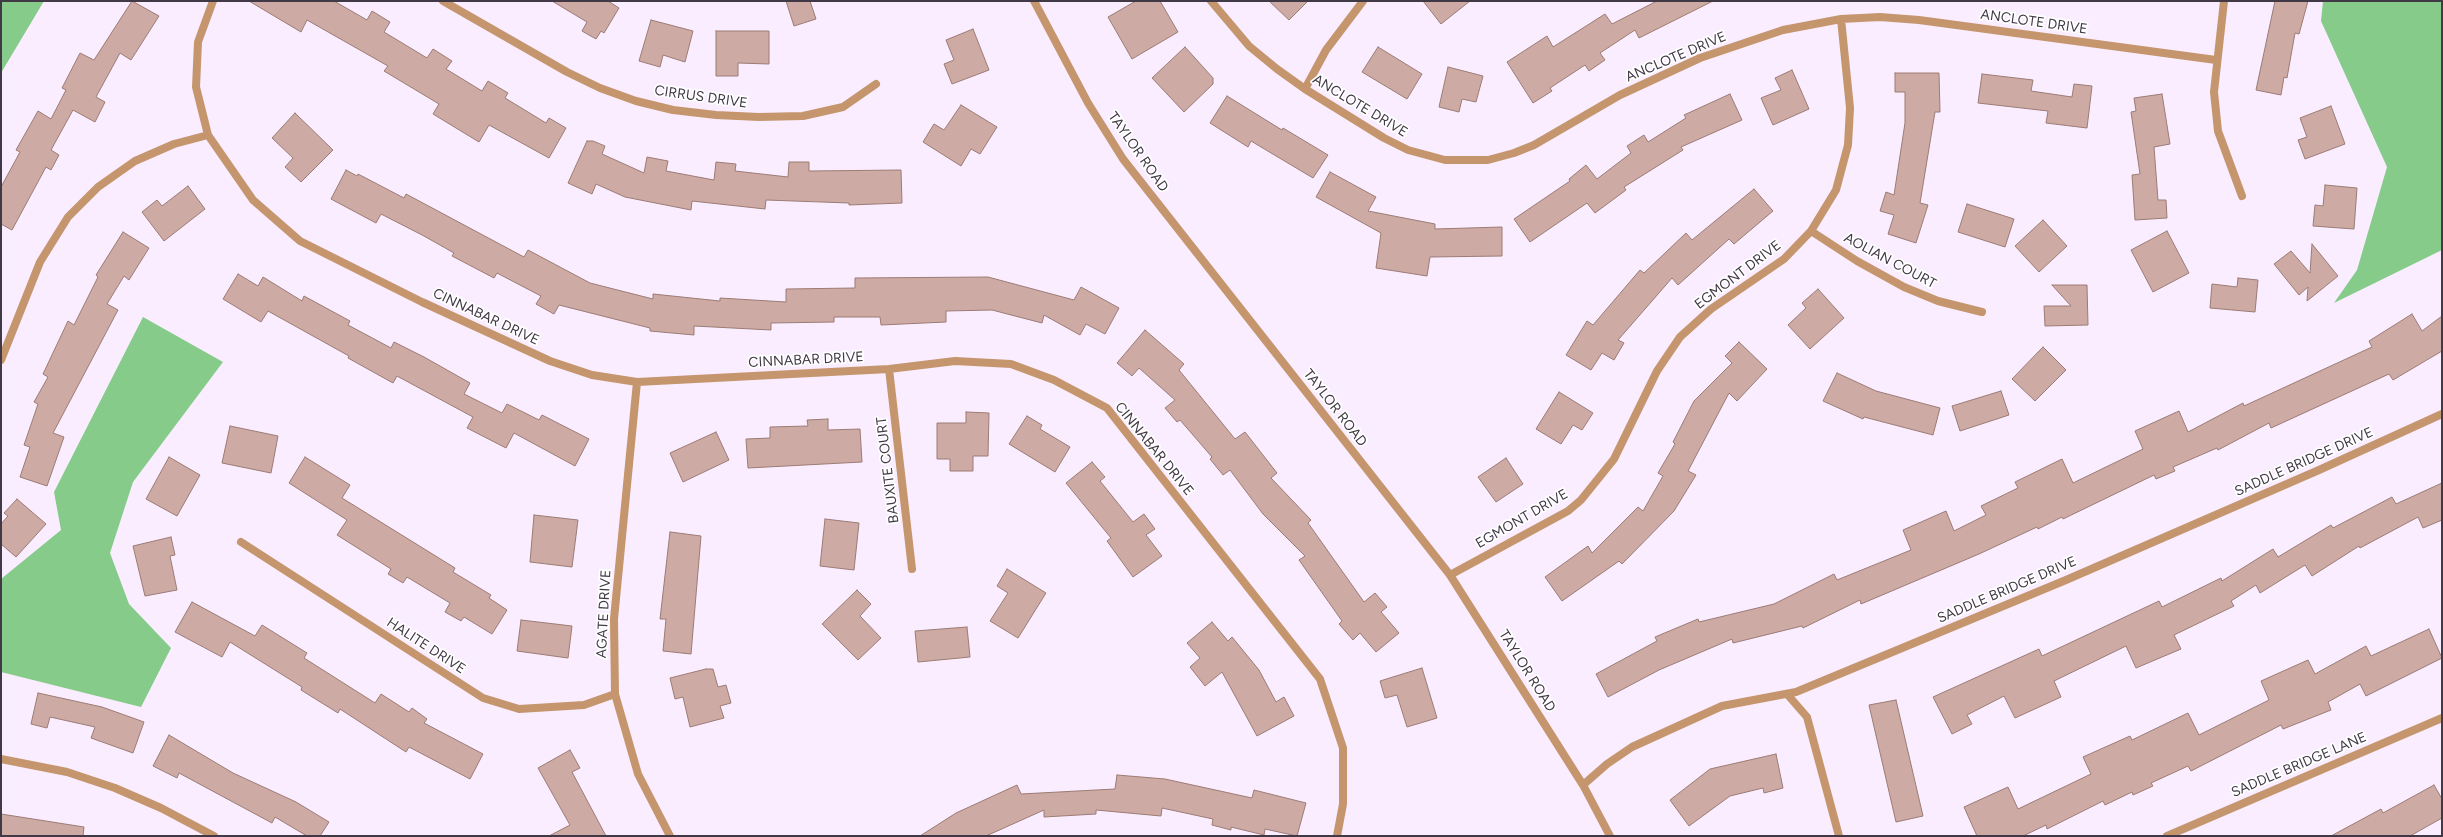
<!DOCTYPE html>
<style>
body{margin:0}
#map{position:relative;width:2443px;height:837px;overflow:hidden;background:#f9edff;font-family:Figtree,sans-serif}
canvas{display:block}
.frame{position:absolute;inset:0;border:2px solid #413945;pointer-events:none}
</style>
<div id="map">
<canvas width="2443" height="837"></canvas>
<div class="frame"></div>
</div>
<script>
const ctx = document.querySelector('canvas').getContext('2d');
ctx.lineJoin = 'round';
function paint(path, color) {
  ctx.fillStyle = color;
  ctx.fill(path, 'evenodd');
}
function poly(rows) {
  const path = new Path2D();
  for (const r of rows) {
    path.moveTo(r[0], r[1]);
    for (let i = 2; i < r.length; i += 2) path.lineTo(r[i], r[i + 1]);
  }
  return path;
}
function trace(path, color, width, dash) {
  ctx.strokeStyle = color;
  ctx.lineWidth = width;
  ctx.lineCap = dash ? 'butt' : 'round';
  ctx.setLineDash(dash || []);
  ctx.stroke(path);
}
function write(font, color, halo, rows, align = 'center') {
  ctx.font = font + ' Figtree,sans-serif';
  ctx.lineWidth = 3.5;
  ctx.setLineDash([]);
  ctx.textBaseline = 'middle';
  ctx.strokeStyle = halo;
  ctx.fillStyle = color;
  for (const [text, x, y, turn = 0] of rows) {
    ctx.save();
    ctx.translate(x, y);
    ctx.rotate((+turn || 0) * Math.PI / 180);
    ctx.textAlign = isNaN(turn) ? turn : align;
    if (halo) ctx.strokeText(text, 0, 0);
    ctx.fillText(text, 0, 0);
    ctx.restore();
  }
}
const forest = poly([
 [1,1,44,1,1,73],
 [2323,1,2442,1,2442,250,2334,303,2357,270,2387,167,2321,21],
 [143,317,223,362,133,482,110,553,129,604,171,648,141,707,1,672,1,579,61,530,54,492]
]);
const building = poly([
 [132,1,159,16,131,60,120,53,96,97,105,102,95,122,73,110,51,150,59,155,51,170,46,167,12,230,1,224,1,187,20,152,16,150,38,111,51,119,66,90,62,88,80,53,94,60,132,1],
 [249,1,334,1,367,20,372,11,390,22,384,32,427,58,433,49,452,61,446,69,482,91,488,81,508,93,505,98,546,123,549,118,566,128,549,158,489,125,479,142,433,114,439,104,384,71,388,66,307,20,301,32,249,1],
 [552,1,608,1,619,8,604,33,601,31,596,39,582,31,587,22,552,1],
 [786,1,810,1,816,19,794,26,786,1],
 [1136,1,1160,1,1178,32,1132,59,1108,17,1136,1],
 [1269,1,1308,1,1289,20,1269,1],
 [1423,1,1470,1,1441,24,1423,1],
 [1657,1,1713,1,1639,38,1635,30,1600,53,1605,60,1589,71,1585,65,1550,88,1552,91,1533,103,1507,62,1547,36,1553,47,1605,14,1612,24,1657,1],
 [2275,1,2308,1,2299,34,2295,33,2287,78,2284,77,2281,95,2256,90,2275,1],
 [651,20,693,31,685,62,663,55,660,67,639,61,651,20],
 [973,29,989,70,952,84,944,64,954,60,946,40,973,29],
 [716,31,769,31,769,64,738,63,738,76,716,76,716,31],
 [1185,47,1213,78,1213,84,1184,112,1152,78,1185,47],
 [1378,47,1422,74,1407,99,1362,72,1378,47],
 [1448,67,1483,76,1476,102,1462,99,1459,112,1439,107,1448,67],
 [1792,70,1809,109,1773,125,1761,98,1781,90,1775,78,1792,70],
 [1895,73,1939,73,1940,112,1935,112,1920,203,1928,205,1916,243,1888,234,1894,215,1880,211,1886,192,1894,195,1905,123,1905,92,1895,92,1895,73],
 [1982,74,2033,80,2031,91,2072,97,2074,84,2092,86,2087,128,2046,123,2048,111,1978,103,1982,74],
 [1730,94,1742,120,1681,147,1683,150,1624,187,1626,190,1595,213,1587,203,1530,242,1514,219,1570,181,1569,179,1586,165,1597,179,1631,153,1627,146,1644,135,1648,142,1686,118,1684,115,1730,94],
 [2162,94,2170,144,2154,147,2158,200,2166,200,2167,218,2135,220,2132,175,2140,174,2131,112,2136,111,2134,98,2162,94],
 [1227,96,1282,130,1283,128,1328,155,1313,178,1251,141,1248,147,1210,123,1227,96],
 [961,105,997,127,980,154,971,149,961,166,923,142,934,124,944,130,961,105],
 [2331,106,2345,144,2305,159,2298,140,2307,137,2300,118,2331,106],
 [295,113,333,150,301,182,285,167,293,158,272,138,295,113],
 [587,141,593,141,605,146,602,154,644,173,647,157,668,161,666,171,714,180,716,162,736,164,735,171,788,177,789,162,809,162,809,171,901,170,902,203,849,205,849,203,766,200,765,209,692,201,691,210,625,197,596,184,592,194,568,183,587,141],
 [346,170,357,176,358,174,404,198,406,194,524,257,528,250,590,283,653,299,653,294,720,301,720,298,786,302,786,289,855,288,855,278,988,277,1074,300,1081,287,1119,308,1105,334,1086,324,1080,335,1044,315,1042,323,992,310,946,311,946,322,881,325,880,317,834,317,834,322,771,323,771,330,694,326,694,335,650,331,650,328,559,305,554,314,536,304,541,296,497,273,494,278,452,256,454,253,424,236,381,214,376,223,331,199,346,170],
 [1330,172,1376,197,1368,211,1435,224,1435,229,1502,227,1502,256,1430,257,1427,276,1376,268,1381,233,1316,197,1330,172],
 [2325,185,2357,188,2354,229,2313,226,2315,205,2323,206,2325,185],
 [188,186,205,209,164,241,142,212,157,200,162,206,188,186],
 [1754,189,1773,211,1734,244,1729,239,1678,285,1672,278,1618,340,1624,343,1614,360,1602,353,1591,370,1566,355,1587,321,1593,325,1640,270,1644,273,1686,233,1692,240,1754,189],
 [1967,204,2014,219,2005,247,1958,232,1967,204],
 [2043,220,2067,246,2039,272,2015,246,2043,220],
 [2167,231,2189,273,2153,292,2131,250,2167,231],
 [123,232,149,248,129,280,124,276,107,304,118,310,53,433,64,437,47,486,20,477,30,447,24,445,38,404,34,402,48,377,43,374,68,321,74,325,98,277,96,275,123,232],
 [2312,244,2338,276,2307,301,2308,287,2299,295,2274,264,2291,251,2310,273,2312,244],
 [238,274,258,286,263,277,302,301,304,296,350,321,348,325,391,348,394,342,424,357,470,383,464,394,502,413,507,404,539,420,542,415,589,439,575,466,514,433,506,448,467,428,473,417,397,376,393,383,348,358,349,356,268,311,261,322,223,299,238,274],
 [2238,278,2258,280,2255,312,2210,308,2212,284,2237,287,2238,278],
 [2052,285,2087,285,2088,325,2045,326,2044,306,2071,306,2052,285],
 [1818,289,1844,318,1810,349,1788,325,1806,308,1802,303,1818,289],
 [2412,314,2422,331,2442,316,2442,351,2393,380,2389,374,2271,428,2269,423,2218,450,2217,448,2173,467,2175,471,2156,479,2154,475,2063,519,2062,517,2038,529,2037,527,1979,554,1861,604,1860,600,1803,628,1802,626,1733,643,1732,639,1659,670,1608,697,1596,674,1657,641,1655,637,1698,619,1699,622,1774,604,1834,574,1837,580,1911,550,1903,530,1946,511,1954,531,1986,515,1981,506,2018,488,2015,482,2062,459,2073,483,2143,449,2135,431,2179,411,2188,432,2243,403,2244,406,2372,347,2369,341,2412,314],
 [1145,330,1184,364,1179,370,1235,439,1245,432,1277,473,1271,478,1311,520,1308,523,1364,602,1375,593,1387,607,1381,612,1399,633,1376,652,1360,633,1353,640,1339,624,1342,621,1299,560,1305,556,1263,514,1230,470,1223,475,1210,459,1212,457,1180,420,1177,422,1165,408,1175,400,1139,368,1132,376,1117,363,1145,330],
 [1739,342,1767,369,1737,401,1729,393,1688,471,1696,475,1674,511,1622,564,1619,561,1562,601,1545,577,1588,546,1592,553,1638,507,1643,511,1663,476,1658,473,1675,444,1673,442,1694,401,1732,363,1725,356,1739,342],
 [2043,347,2066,370,2035,401,2012,379,2043,347],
 [1837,373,1876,391,1940,408,1933,435,1864,417,1863,419,1823,401,1837,373],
 [2001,391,2009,415,1960,431,1952,406,2001,391],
 [1559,392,1593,413,1582,430,1573,425,1561,444,1536,429,1559,392],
 [966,412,989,413,988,456,973,456,973,471,950,471,950,459,937,459,937,423,966,423,966,412],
 [1027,416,1042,425,1040,429,1070,447,1055,472,1009,444,1027,416],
 [828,419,828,430,860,429,862,462,748,468,746,439,770,438,770,427,808,426,807,420,828,419],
 [230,426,278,436,271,473,222,463,230,426],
 [716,432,729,460,683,482,670,453,716,432],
 [169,457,200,475,177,516,146,499,169,457],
 [305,457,350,485,342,498,455,568,453,572,491,595,489,598,507,610,492,634,464,617,461,621,445,612,450,603,407,577,403,583,388,574,391,569,337,535,347,520,289,483,305,457],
 [1506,458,1523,484,1496,502,1478,477,1506,458],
 [1092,462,1105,477,1100,481,1133,522,1144,514,1155,529,1146,535,1162,556,1133,577,1107,541,1111,538,1066,483,1092,462],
 [2442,483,2442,520,2423,528,2418,517,2360,548,2359,546,2312,576,2305,565,2260,593,2256,585,2231,601,2234,606,2174,635,2181,649,2136,668,2126,646,2054,681,2061,697,2015,718,2004,696,1967,715,1972,724,1952,734,1933,697,2039,649,2042,656,2159,601,2162,607,2221,578,2222,581,2273,549,2278,557,2331,525,2333,528,2392,497,2396,504,2442,483],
 [17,499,46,524,16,557,1,544,1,524,8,516,4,513,17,499],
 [534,515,578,520,572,567,530,562,534,515],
 [825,519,859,523,854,570,820,566,825,519],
 [670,532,701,536,691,654,663,651,666,619,660,619,670,532],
 [171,537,175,555,170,556,177,590,145,596,133,546,171,537],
 [1007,569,1046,593,1018,638,990,621,1008,593,997,586,1007,569],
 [857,590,871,604,860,616,881,638,858,660,822,624,857,590],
 [192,602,255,636,262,625,307,653,304,658,375,703,381,694,409,712,412,708,427,719,424,723,483,754,470,779,409,747,406,752,340,709,338,713,301,690,302,687,230,642,222,657,175,632,192,602],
 [521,620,572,626,568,658,517,651,521,620],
 [1212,622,1228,641,1232,637,1259,670,1276,702,1284,697,1294,716,1257,736,1222,672,1205,686,1190,667,1200,658,1187,643,1212,622],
 [967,627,970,657,918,662,915,631,967,627],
 [2429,629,2442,658,2366,696,2360,684,2328,702,2331,710,2283,729,2281,725,2191,771,2188,766,2151,783,2153,786,2133,795,2132,792,2105,805,2103,801,2047,829,2046,825,2023,836,1977,836,1964,807,2008,787,2018,809,2091,774,2083,757,2130,736,2132,740,2188,713,2199,735,2269,700,2261,681,2308,660,2315,674,2366,646,2371,656,2429,629],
 [1422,668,1437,718,1407,727,1397,695,1385,698,1380,681,1422,668],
 [706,669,713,669,718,687,726,685,731,703,720,706,724,718,690,727,683,697,675,699,670,678,706,669],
 [38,693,102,707,144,722,133,753,91,738,95,727,50,717,47,728,31,724,38,693],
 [1896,700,1923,816,1896,822,1869,705,1896,700],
 [169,735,233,773,296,802,329,822,320,836,307,836,275,817,272,823,179,773,177,778,153,766,169,735],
 [570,750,580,768,572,772,606,836,549,836,570,825,538,768,570,750],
 [1776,754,1783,788,1764,793,1763,788,1730,796,1689,826,1670,800,1710,769,1776,754],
 [1117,775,1165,779,1252,798,1254,790,1306,803,1297,836,1265,829,1264,835,1231,827,1231,830,1212,825,1213,819,1162,808,1161,816,1096,810,1096,814,1044,817,1044,810,986,836,920,836,956,813,1017,785,1021,794,1115,789,1117,775],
 [2434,785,2442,799,2442,818,2410,836,2331,836,2381,809,2383,813,2434,785],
 [1,814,84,827,83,836,1,836,1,814]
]);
const minor = poly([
 [213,1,198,42,196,87,208,135,253,200,300,241,422,302,550,361,592,375,637,382,889,369,955,361,1011,364,1054,380,1107,408,1320,679,1343,748,1343,804,1337,836],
 [443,1,567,72,600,88,636,101,673,110,716,115,759,117,803,116,843,107,876,84],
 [1034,1,1088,103,1123,159,1450,575,1583,785,1610,836],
 [1211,1,1249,46,1277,69,1305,89,1384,138,1408,150,1445,160,1488,160,1514,153,1534,145,1620,95,1700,58,1783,30,1841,19,1880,17,1919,20,2216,60],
 [2224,1,2214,92,2218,131,2242,196],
 [1305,89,1326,50,1363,1],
 [1811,231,1857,261,1904,287,1938,301,1982,312],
 [1,360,40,262,68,217,98,187,135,161,174,144,208,135],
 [889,369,912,569],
 [637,382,614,619,615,694,638,774,670,836],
 [241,542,483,698,519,709,584,705,615,694],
 [1450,575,1568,511,1581,500,1614,459,1657,371,1680,337,1711,309,1784,259,1811,231,1836,190,1848,145,1850,108,1841,19],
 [1787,694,1807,717,1839,836],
 [1,759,67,772,115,788,161,808,214,836],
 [1583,785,1607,764,1632,747,1722,706,1796,692,2066,580,2319,470,2442,414],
 [2167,836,2442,718]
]);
const streetNames = [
 ["ANCLOTE DRIVE",2034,22,8],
 ["ANCLOTE DRIVE",1676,57,-23],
 ["CIRRUS DRIVE",701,97,8],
 ["ANCLOTE DRIVE",1360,106,31],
 ["TAYLOR ROAD",1138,152,55],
 ["AOLIAN COURT",1890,261,28],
 ["EGMONT DRIVE",1738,275,-37],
 ["CINNABAR DRIVE",486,317,25],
 ["CINNABAR DRIVE",806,360,-3],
 ["TAYLOR ROAD",1335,408,52],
 ["CINNABAR DRIVE",1154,449,51],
 ["SADDLE BRIDGE DRIVE",2304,462,-24],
 ["BAUXITE COURT",888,470,-97],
 ["EGMONT DRIVE",1522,519,-30],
 ["SADDLE BRIDGE DRIVE",2007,590,-23],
 ["AGATE DRIVE",604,614,-87],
 ["HALITE DRIVE",426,646,33],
 ["TAYLOR ROAD",1527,671,58],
 ["SADDLE BRIDGE LANE",2299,765,-23]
];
paint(forest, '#86cb8a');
paint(building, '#ceaaa4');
trace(building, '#9c7b75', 1);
trace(minor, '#c5956e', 8);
write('14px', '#413945', '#fff', streetNames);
</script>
